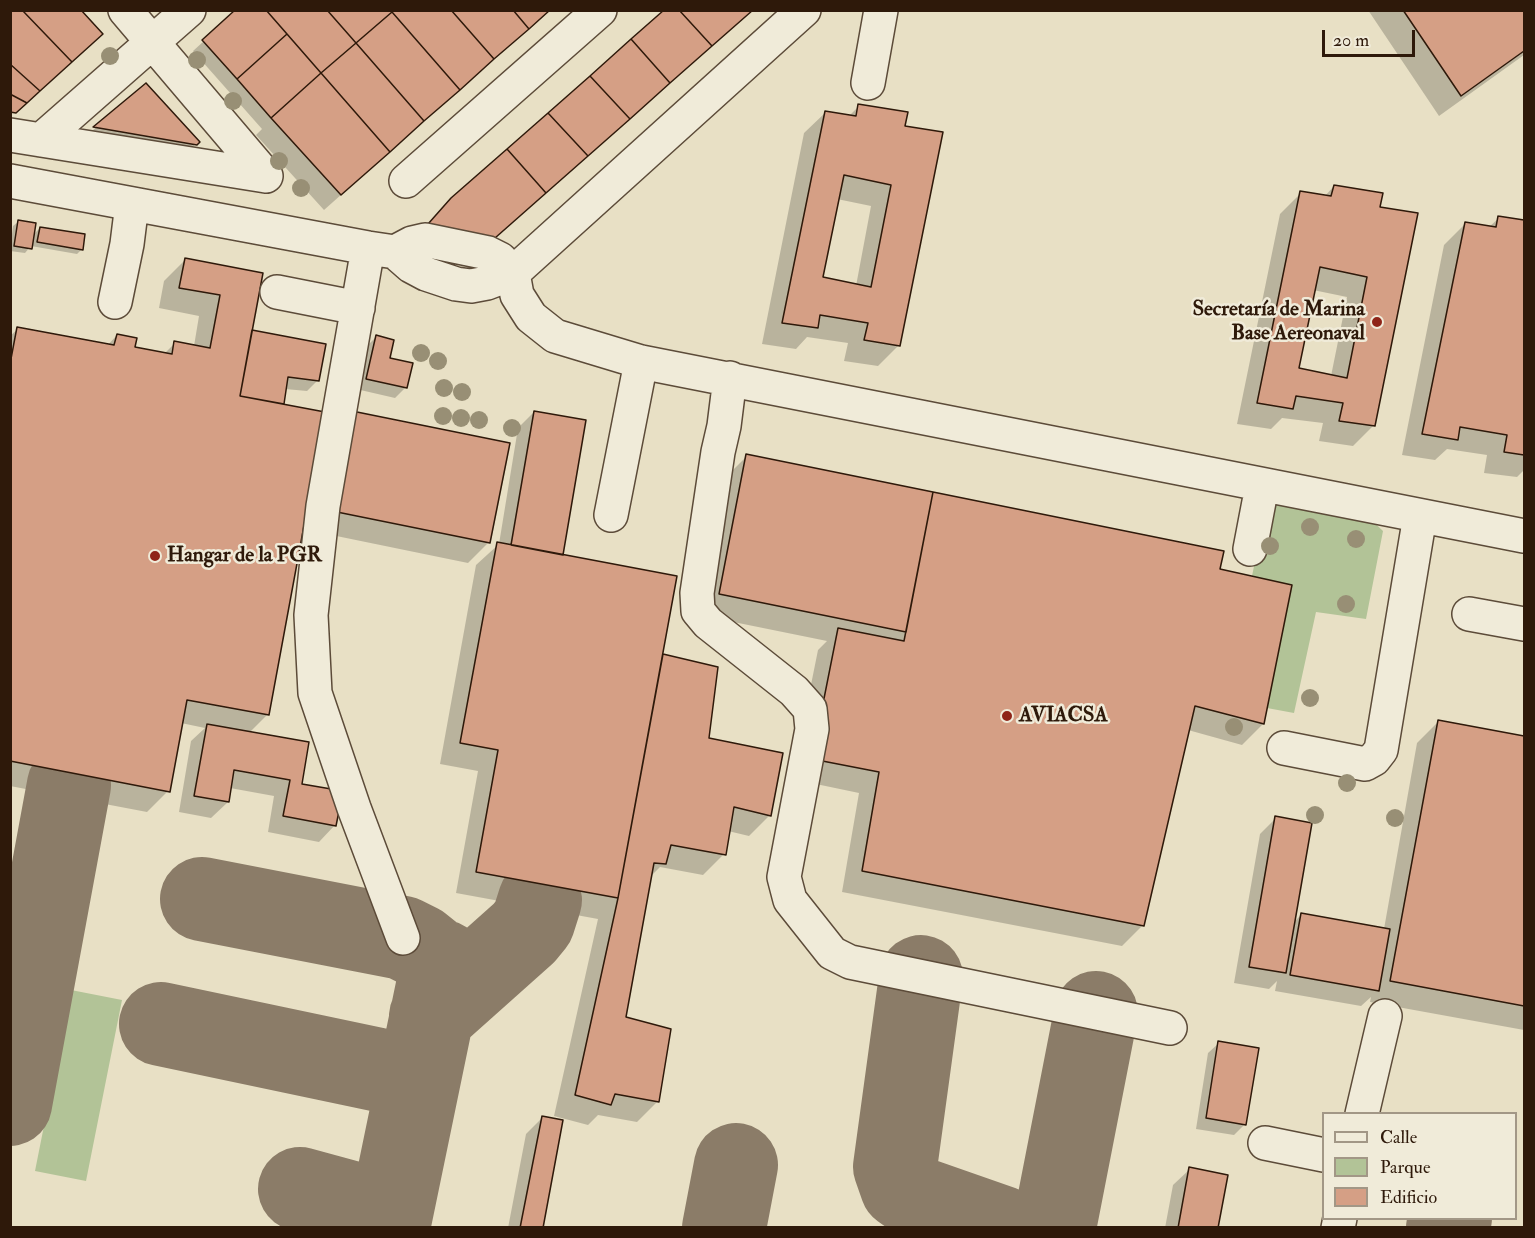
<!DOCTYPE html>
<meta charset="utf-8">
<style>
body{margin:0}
#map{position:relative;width:1535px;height:1238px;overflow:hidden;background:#e8e0c5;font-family:"IM FELL Double Pica",serif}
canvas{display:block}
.frame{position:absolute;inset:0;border:12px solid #2e190a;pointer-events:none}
.legend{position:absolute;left:1322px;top:1112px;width:195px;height:108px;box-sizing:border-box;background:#f0ebd9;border:2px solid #a29786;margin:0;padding:8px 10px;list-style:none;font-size:18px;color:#2e190a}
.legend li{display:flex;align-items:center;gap:12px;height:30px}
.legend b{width:30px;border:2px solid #a29786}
.scale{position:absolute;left:1322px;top:30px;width:93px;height:27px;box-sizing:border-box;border:3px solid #2e190a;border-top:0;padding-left:8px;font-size:18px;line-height:21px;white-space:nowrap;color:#2e190a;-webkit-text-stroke:4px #f0ebd9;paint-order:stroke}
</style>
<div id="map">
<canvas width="1535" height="1238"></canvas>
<div class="frame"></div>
<ul class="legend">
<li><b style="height:8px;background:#f0ebd9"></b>Calle</li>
<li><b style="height:16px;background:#b2c397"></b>Parque</li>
<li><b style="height:16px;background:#d59f85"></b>Edificio</li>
</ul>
<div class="scale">20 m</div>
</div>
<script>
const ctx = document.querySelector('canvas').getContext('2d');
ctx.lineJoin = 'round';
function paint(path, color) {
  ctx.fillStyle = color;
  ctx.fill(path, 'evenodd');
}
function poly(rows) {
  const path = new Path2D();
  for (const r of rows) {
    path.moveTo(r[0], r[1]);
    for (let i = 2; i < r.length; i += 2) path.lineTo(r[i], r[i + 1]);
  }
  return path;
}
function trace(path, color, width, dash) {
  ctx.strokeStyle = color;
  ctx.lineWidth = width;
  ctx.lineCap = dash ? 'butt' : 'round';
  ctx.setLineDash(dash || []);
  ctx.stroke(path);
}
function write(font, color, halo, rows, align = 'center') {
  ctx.font = font + ' "IM FELL Double Pica",serif';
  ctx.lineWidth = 5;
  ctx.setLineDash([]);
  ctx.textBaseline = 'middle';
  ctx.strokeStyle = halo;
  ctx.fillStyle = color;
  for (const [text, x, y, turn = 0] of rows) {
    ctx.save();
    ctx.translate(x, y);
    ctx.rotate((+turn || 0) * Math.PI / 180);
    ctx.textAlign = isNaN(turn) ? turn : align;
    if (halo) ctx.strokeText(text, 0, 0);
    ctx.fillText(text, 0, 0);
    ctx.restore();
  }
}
const green = poly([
 [1276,500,1362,511,1383,531,1366,619,1316,612,1294,713,1267,708,1292,586,1252,576,1264,518],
 [71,990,122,1000,86,1181,35,1171]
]);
const shadow = poly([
 [238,10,549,10,324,210,256,135,262,129,193,51],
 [1368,10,1524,10,1524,55,1439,116],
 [145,85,197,142,185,155,85,137],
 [859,106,903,127,899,345,878,366,844,361,848,343,807,337,796,349,762,344,804,133,826,112,849,116],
 [837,199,871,206,856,286,821,279],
 [1334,186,1378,208,1374,425,1353,446,1319,441,1323,423,1282,418,1271,429,1237,424,1280,214,1301,193,1325,196],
 [1313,290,1347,297,1331,376,1297,369],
 [1499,218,1524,222,1524,470,1517,477,1484,473,1487,455,1447,449,1435,460,1402,455,1444,245,1465,224,1489,227],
 [18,222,32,236,40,228,82,249,77,254,31,246,25,253,10,251,13,226],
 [185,260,261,274,251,331,317,381,307,391,285,389,281,405,268,714,249,733,300,785,335,825,319,842,268,832,274,796,230,788,228,802,211,818,179,812,191,741,205,728,181,723,168,791,147,812,10,786,10,336,18,329,107,346,117,335,133,348,164,354,175,343,194,346,199,316,159,308,164,281],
 [376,337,406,387,395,398,356,389,365,348],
 [534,412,561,554,661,655,717,668,708,739,770,815,749,836,728,831,724,854,703,875,660,867,649,878,625,1019,658,1101,637,1122,598,1115,588,1125,554,1116,598,919,456,893,478,771,440,764,476,565,499,544,518,428],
 [352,413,489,542,468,563,312,531],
 [747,456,1219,570,1263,724,1242,745,1188,730,1143,925,1122,946,842,892,859,793,792,779,818,650,827,641,699,615,726,477],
 [1438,722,1524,738,1524,1030,1370,1002,1371,997,1361,1006,1275,991,1277,981,1269,989,1234,983,1260,834,1276,818,1293,923,1302,914,1384,929,1417,743],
 [1219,1043,1245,1124,1234,1135,1196,1129,1208,1053],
 [542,1118,541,1228,508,1228,526,1134],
 [1190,1169,1217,1228,1165,1228,1173,1185]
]);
const taxiway = poly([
 [202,899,403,938,419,946,434,958,440,976],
 [921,977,895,1167,902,1187,919,1199,1002,1228],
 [431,1016,524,933,533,922,540,900],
 [161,1024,389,1072,407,1086,411,1094,413,1105],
 [10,1104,69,785],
 [300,1189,366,1207,377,1214,383,1228],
 [388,1228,443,962],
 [724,1228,736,1165],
 [1054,1228,1096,1013],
 [1448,1228,1450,1218]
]);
const building = poly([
 [10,10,22,10,72,62,40,91,10,64,10,10],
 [22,10,81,10,103,34,72,62,22,10],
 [235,10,266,10,287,34,237,79,202,40,235,10],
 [266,10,327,10,356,43,321,73,266,10],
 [327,10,391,10,392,12,356,43,327,10],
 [393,10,451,10,494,59,460,90,392,12,393,10],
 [451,10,513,10,529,29,494,59,451,10],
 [513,10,550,10,529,29,513,10],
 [664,10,679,10,712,46,670,83,631,39,664,10],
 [679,10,753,10,712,46,679,10],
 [1403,10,1524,10,1524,51,1461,96,1403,10],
 [392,12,460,90,424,121,356,43,392,12],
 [287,34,321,73,271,118,237,79,287,34],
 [631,39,670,83,630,119,590,76,631,39],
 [356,43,424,121,390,152,321,73,356,43],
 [10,64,40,91,27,103,10,94,10,64],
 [321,73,390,152,341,195,271,118,321,73],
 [590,76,630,119,588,156,548,113,590,76],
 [146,83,200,142,197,145,93,127,146,83],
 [10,94,27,103,16,113,10,112,10,94],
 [858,104,908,112,905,126,943,132,900,346,864,340,868,323,820,315,818,328,782,323,825,111,856,116,858,104],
 [844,175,891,185,871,287,823,277,844,175],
 [548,113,588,156,546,193,507,149,548,113],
 [507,149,546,193,495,238,428,224,451,198,507,149],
 [1334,185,1383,193,1380,207,1418,213,1375,426,1339,421,1343,403,1296,396,1293,409,1257,403,1300,191,1331,196,1334,185],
 [1320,267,1367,277,1347,378,1299,368,1320,267],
 [1498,216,1524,220,1524,455,1504,452,1507,435,1460,427,1458,440,1422,434,1465,222,1496,227,1498,216],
 [18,220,36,223,32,249,14,246,18,220],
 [40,227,85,234,83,250,37,242,40,227],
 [185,258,263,273,240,396,325,412,269,715,187,700,170,792,10,761,10,364,17,327,114,345,117,334,137,338,135,347,172,354,174,341,210,348,220,295,179,288,185,258],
 [252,330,326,344,319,381,288,377,284,404,240,396,252,330],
 [376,335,394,340,390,358,413,363,407,388,366,379,376,335],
 [352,411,510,443,490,543,332,511,352,411],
 [534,411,586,420,563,555,511,545,534,411],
 [746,454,933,492,906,632,719,594,746,454],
 [933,492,1224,551,1220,569,1292,585,1264,724,1195,706,1144,926,862,871,879,772,812,759,838,628,904,641,933,492],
 [497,542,677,576,618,898,476,872,498,750,460,743,497,542],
 [663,654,718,667,709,738,783,753,771,816,734,807,726,855,671,845,666,864,654,863,626,1017,671,1029,659,1102,615,1094,611,1105,575,1095,618,898,663,654],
 [1438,720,1524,736,1524,1006,1390,981,1438,720],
 [207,724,309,742,302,784,343,791,336,826,283,816,290,780,234,770,229,802,194,796,207,724],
 [1275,816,1312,823,1286,973,1249,967,1275,816],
 [1301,913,1390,929,1379,991,1290,975,1301,913],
 [1218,1041,1259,1048,1246,1125,1206,1118,1218,1041],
 [542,1116,563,1120,543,1228,520,1228,542,1116],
 [1189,1167,1228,1175,1218,1228,1178,1228,1189,1167]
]);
const minor = poly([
 [125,10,266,176],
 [868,83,881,10],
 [10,135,266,176],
 [41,140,189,10],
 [10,181,368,248,395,252,412,243,425,240,488,253,500,259,513,273,517,295,531,317,555,336,641,362,1524,536],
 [406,181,600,10],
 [368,248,323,506,311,615,315,693,354,808,403,938],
 [395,252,411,266,426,274,456,284,471,286,487,283,513,273,804,10],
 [277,292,358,308],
 [115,302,127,244,132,204],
 [730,378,724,426,718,452,697,593,698,611,708,623,794,691,810,709,812,729,784,877,790,900,832,953,850,962,1170,1028],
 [611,515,641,362],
 [1250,549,1262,486],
 [1469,614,1524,624],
 [1284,748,1365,764,1374,759,1381,750,1420,516],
 [1362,1114,1385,1016],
 [1265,1143,1324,1155],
 [1338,1228,1340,1218]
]);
const trees = [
 [110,56],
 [197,60],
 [233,101],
 [279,161],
 [301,188],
 [421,353],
 [438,361],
 [444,388],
 [462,392],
 [443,416],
 [461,418],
 [479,420],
 [512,428],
 [1310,527],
 [1356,539],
 [1270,546],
 [1346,604],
 [1310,698],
 [1234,727],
 [1347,783],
 [1315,815],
 [1395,818]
];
const markers = [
 [1377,322,6,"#8f2418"],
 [155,556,6,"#8f2418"],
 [1007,716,6,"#8f2418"]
];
const poiNames = [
 ["Secretaría de Marina",1365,310,"right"],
 ["Base Aereonaval",1365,334,"right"],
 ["Hangar de la PGR",167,556],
 ["AVIACSA",1019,716]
];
paint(green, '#b2c397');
paint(shadow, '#0003');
trace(taxiway, '#8b7c68', 84);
paint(building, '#d59f85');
trace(building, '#2e190a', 1.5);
trace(minor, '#5c4b39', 36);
trace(minor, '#f0ebd9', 33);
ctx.fillStyle = '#988f75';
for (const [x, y] of trees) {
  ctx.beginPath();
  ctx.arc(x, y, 9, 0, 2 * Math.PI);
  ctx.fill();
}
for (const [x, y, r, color] of markers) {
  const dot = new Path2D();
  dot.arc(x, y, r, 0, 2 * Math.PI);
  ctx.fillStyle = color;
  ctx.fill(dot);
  trace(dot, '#f0ebd9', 2);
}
write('bold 21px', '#2e190a', '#f0ebd9', poiNames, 'left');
</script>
